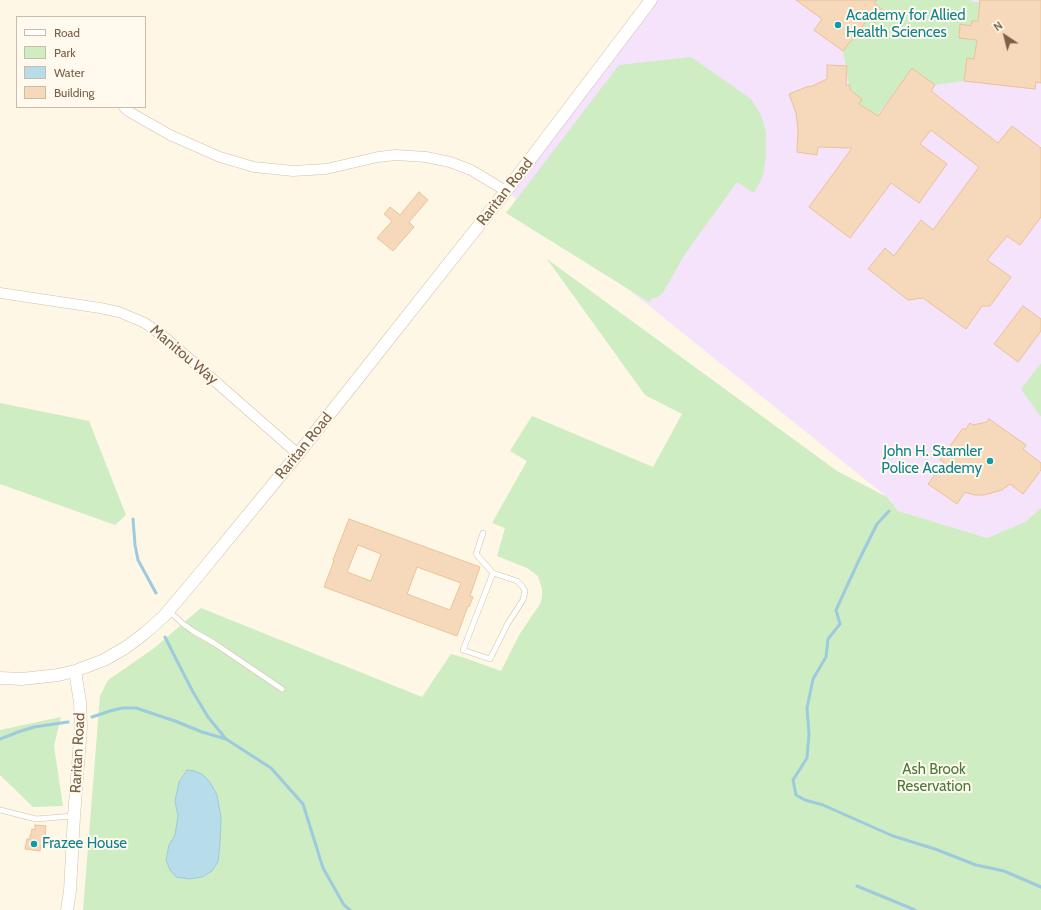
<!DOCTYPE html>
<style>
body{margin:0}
#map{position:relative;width:1041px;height:910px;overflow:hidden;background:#fef7e5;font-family:Cabin,sans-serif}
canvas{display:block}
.legend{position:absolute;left:16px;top:16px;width:130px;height:92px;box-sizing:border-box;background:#fffaed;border:1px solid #cabcab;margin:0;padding:5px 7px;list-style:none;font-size:12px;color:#7a6047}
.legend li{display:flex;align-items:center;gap:8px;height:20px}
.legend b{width:20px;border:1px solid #cabcab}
.north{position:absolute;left:985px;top:16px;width:40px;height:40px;-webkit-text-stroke:3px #fffaed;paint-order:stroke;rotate:325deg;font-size:11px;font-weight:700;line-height:16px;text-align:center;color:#7a6047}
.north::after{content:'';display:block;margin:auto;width:14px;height:18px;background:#7a6047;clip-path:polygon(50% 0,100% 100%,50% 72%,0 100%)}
</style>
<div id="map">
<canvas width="1041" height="910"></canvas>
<ul class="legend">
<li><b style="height:5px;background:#fff"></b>Road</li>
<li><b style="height:11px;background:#ceedc2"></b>Park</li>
<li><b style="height:11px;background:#b7dcea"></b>Water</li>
<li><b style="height:11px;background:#f6d9ba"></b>Building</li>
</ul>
<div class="north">N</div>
</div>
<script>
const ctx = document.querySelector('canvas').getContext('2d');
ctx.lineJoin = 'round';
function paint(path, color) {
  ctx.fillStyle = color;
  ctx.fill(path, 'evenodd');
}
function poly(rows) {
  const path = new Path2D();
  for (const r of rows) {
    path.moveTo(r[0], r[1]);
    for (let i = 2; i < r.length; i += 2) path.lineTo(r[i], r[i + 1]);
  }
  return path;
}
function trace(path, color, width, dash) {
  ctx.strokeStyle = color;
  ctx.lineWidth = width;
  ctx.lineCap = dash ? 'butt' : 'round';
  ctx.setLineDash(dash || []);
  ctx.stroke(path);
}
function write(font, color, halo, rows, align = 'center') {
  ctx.font = font + ' Cabin,sans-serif';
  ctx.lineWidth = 4;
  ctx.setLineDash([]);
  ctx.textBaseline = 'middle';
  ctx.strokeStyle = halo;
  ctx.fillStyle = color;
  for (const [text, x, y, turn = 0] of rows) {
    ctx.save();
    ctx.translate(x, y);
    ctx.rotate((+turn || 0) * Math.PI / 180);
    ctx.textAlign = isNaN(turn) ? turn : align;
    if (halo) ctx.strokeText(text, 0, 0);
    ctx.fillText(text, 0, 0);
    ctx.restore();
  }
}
const education = poly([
 [651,0,1041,0,1041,363,1022,389,1041,417,1041,508,1025,522,987,538,898,511,887,497,506,191]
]);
const green = poly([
 [877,0,972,0,972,2,980,2,978,21,972,21,971,26,960,25,959,38,977,40,974,59,967,59,964,81,935,85,912,69,877,115,850,115,862,99,850,90,843,51,866,16,875,23,884,12,874,3],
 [691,57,751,99,761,115,766,132,766,156,763,176,754,193,737,182,685,254,662,294,656,298,652,298,649,302,506,213,619,65],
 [547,259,837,471,887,497,898,511,987,538,1025,522,1041,508,1041,910,83,910,100,696,108,680,153,649,201,608,422,697,451,654,465,658,501,671,519,635,540,604,542,597,542,589,538,576,527,568,497,556,505,528,492,523,527,461,510,451,532,416,653,467,682,414,645,395],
 [1041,363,1041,417,1021,389],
 [0,403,89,421,126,515,115,525,0,484],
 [61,717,54,746,63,806,33,807,0,775,0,730]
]);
const water = poly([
 [187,770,194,771,202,774,210,782,217,795,221,818,220,843,218,862,212,871,202,877,189,879,176,877,170,870,166,860,169,845,175,835,178,816,175,801,179,782,187,770]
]);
const stream = poly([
 [889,511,877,524,859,560,836,610,840,624,828,639,826,657,813,679,807,708,809,734,807,758,793,780,796,795,805,800,823,805,893,836,935,849,976,865,1004,871,1041,887],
 [133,519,135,545,138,560,156,593],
 [165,637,176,659,193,692,208,717,226,739],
 [92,717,110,711,122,708,136,708,175,721,202,732,226,739,271,768,303,804,323,868,344,905,350,910],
 [0,739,18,732,34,727,68,722],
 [857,886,915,910]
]);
const building = poly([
 [796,0,877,0,874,3,884,11,875,23,868,19,843,51,814,30,822,19,796,0],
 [980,0,1041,0,1041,83,1036,82,1035,89,964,81,967,58,974,59,977,40,959,38,960,24,971,26,972,21,978,21,980,0],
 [827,65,847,66,846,85,850,85,850,90,862,99,859,104,878,116,912,68,935,85,931,91,998,143,1012,126,1041,148,1041,217,1020,245,1007,236,987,260,1011,277,990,306,982,306,966,329,923,298,908,300,868,269,885,248,894,256,921,220,933,230,979,167,931,130,920,144,947,164,919,203,891,183,850,238,809,207,852,148,818,147,817,155,797,152,798,130,796,113,789,94,809,86,810,87,827,79,827,65],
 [419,192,428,200,409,222,414,227,393,251,377,238,392,221,384,214,390,207,400,215,419,192],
 [1023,306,1041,319,1041,331,1018,362,994,344,1023,306],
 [989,419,1026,445,1023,449,1041,463,1041,470,1023,494,1010,484,1002,490,984,495,974,495,965,492,957,504,928,484,944,462,940,460,963,428,965,430,970,423,973,425,987,422,989,419],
 [349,519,480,567,470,596,473,597,469,607,468,606,457,636,324,587,334,561,333,560,349,519],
 [358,545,381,554,371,581,347,572,358,545],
 [417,567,461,583,450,610,407,594,417,567],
 [35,825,46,826,44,846,41,845,40,851,25,849,27,839,30,839,30,835,31,835,32,829,35,830,35,825]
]);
const service = poly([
 [483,533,476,554,493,573],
 [493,573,517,581,522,586,525,591,523,600,508,623,490,659,463,650,493,573],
 [169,611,182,623,193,631,214,643,282,689],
 [0,810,36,819,73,816]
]);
const minor = poly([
 [124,107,128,111,170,135,220,157,254,167,293,171,326,169,378,157,396,155,426,157,450,162,471,170,506,191],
 [0,293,100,308,119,312,145,323,168,340,298,454]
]);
const tertiary = poly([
 [0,678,22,679,58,675,75,671,104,660,125,648,145,633,164,616,192,583,298,454,506,191,645,8,651,0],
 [67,910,70,891,74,816,81,727,80,702,75,671]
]);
const markers = [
 [838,25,4,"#0f9aa8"],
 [990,461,4,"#0f9aa8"],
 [34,844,4,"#0f9aa8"]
];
const cultureNames = [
 ["Academy for Allied",846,16],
 ["Health Sciences",846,33],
 ["John H. Stamler",982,452,"right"],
 ["Police Academy",982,469,"right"],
 ["Frazee House",42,844]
];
const streetNames = [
 ["Raritan Road",505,192,-52],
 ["Manitou Way",184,355,40],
 ["Raritan Road",304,446,-51],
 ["Raritan Road",78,753,-87]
];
const parkNames = [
 ["Ash Brook",934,770],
 ["Reservation",934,787]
];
paint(education, '#f5e2fb');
paint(green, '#ceedc2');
paint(water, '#b7dcea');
trace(water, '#9dcbdd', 1);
trace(stream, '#9dcbdd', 3);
paint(building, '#f6d9ba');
trace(building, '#eac299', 1);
trace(service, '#d1c0a9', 6);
trace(minor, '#d1c0a9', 11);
trace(tertiary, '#d1c0a9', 13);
trace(service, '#fff', 5);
trace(minor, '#fff', 10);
trace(tertiary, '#fff', 12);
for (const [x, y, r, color] of markers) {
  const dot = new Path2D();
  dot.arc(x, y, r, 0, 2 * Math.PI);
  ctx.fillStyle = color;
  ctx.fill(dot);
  trace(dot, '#fffaed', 1.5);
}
write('15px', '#0d838f', '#fffaed', cultureNames, 'left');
write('15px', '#7a6047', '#fffaed', streetNames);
write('15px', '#477a3c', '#fffaed', parkNames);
</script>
